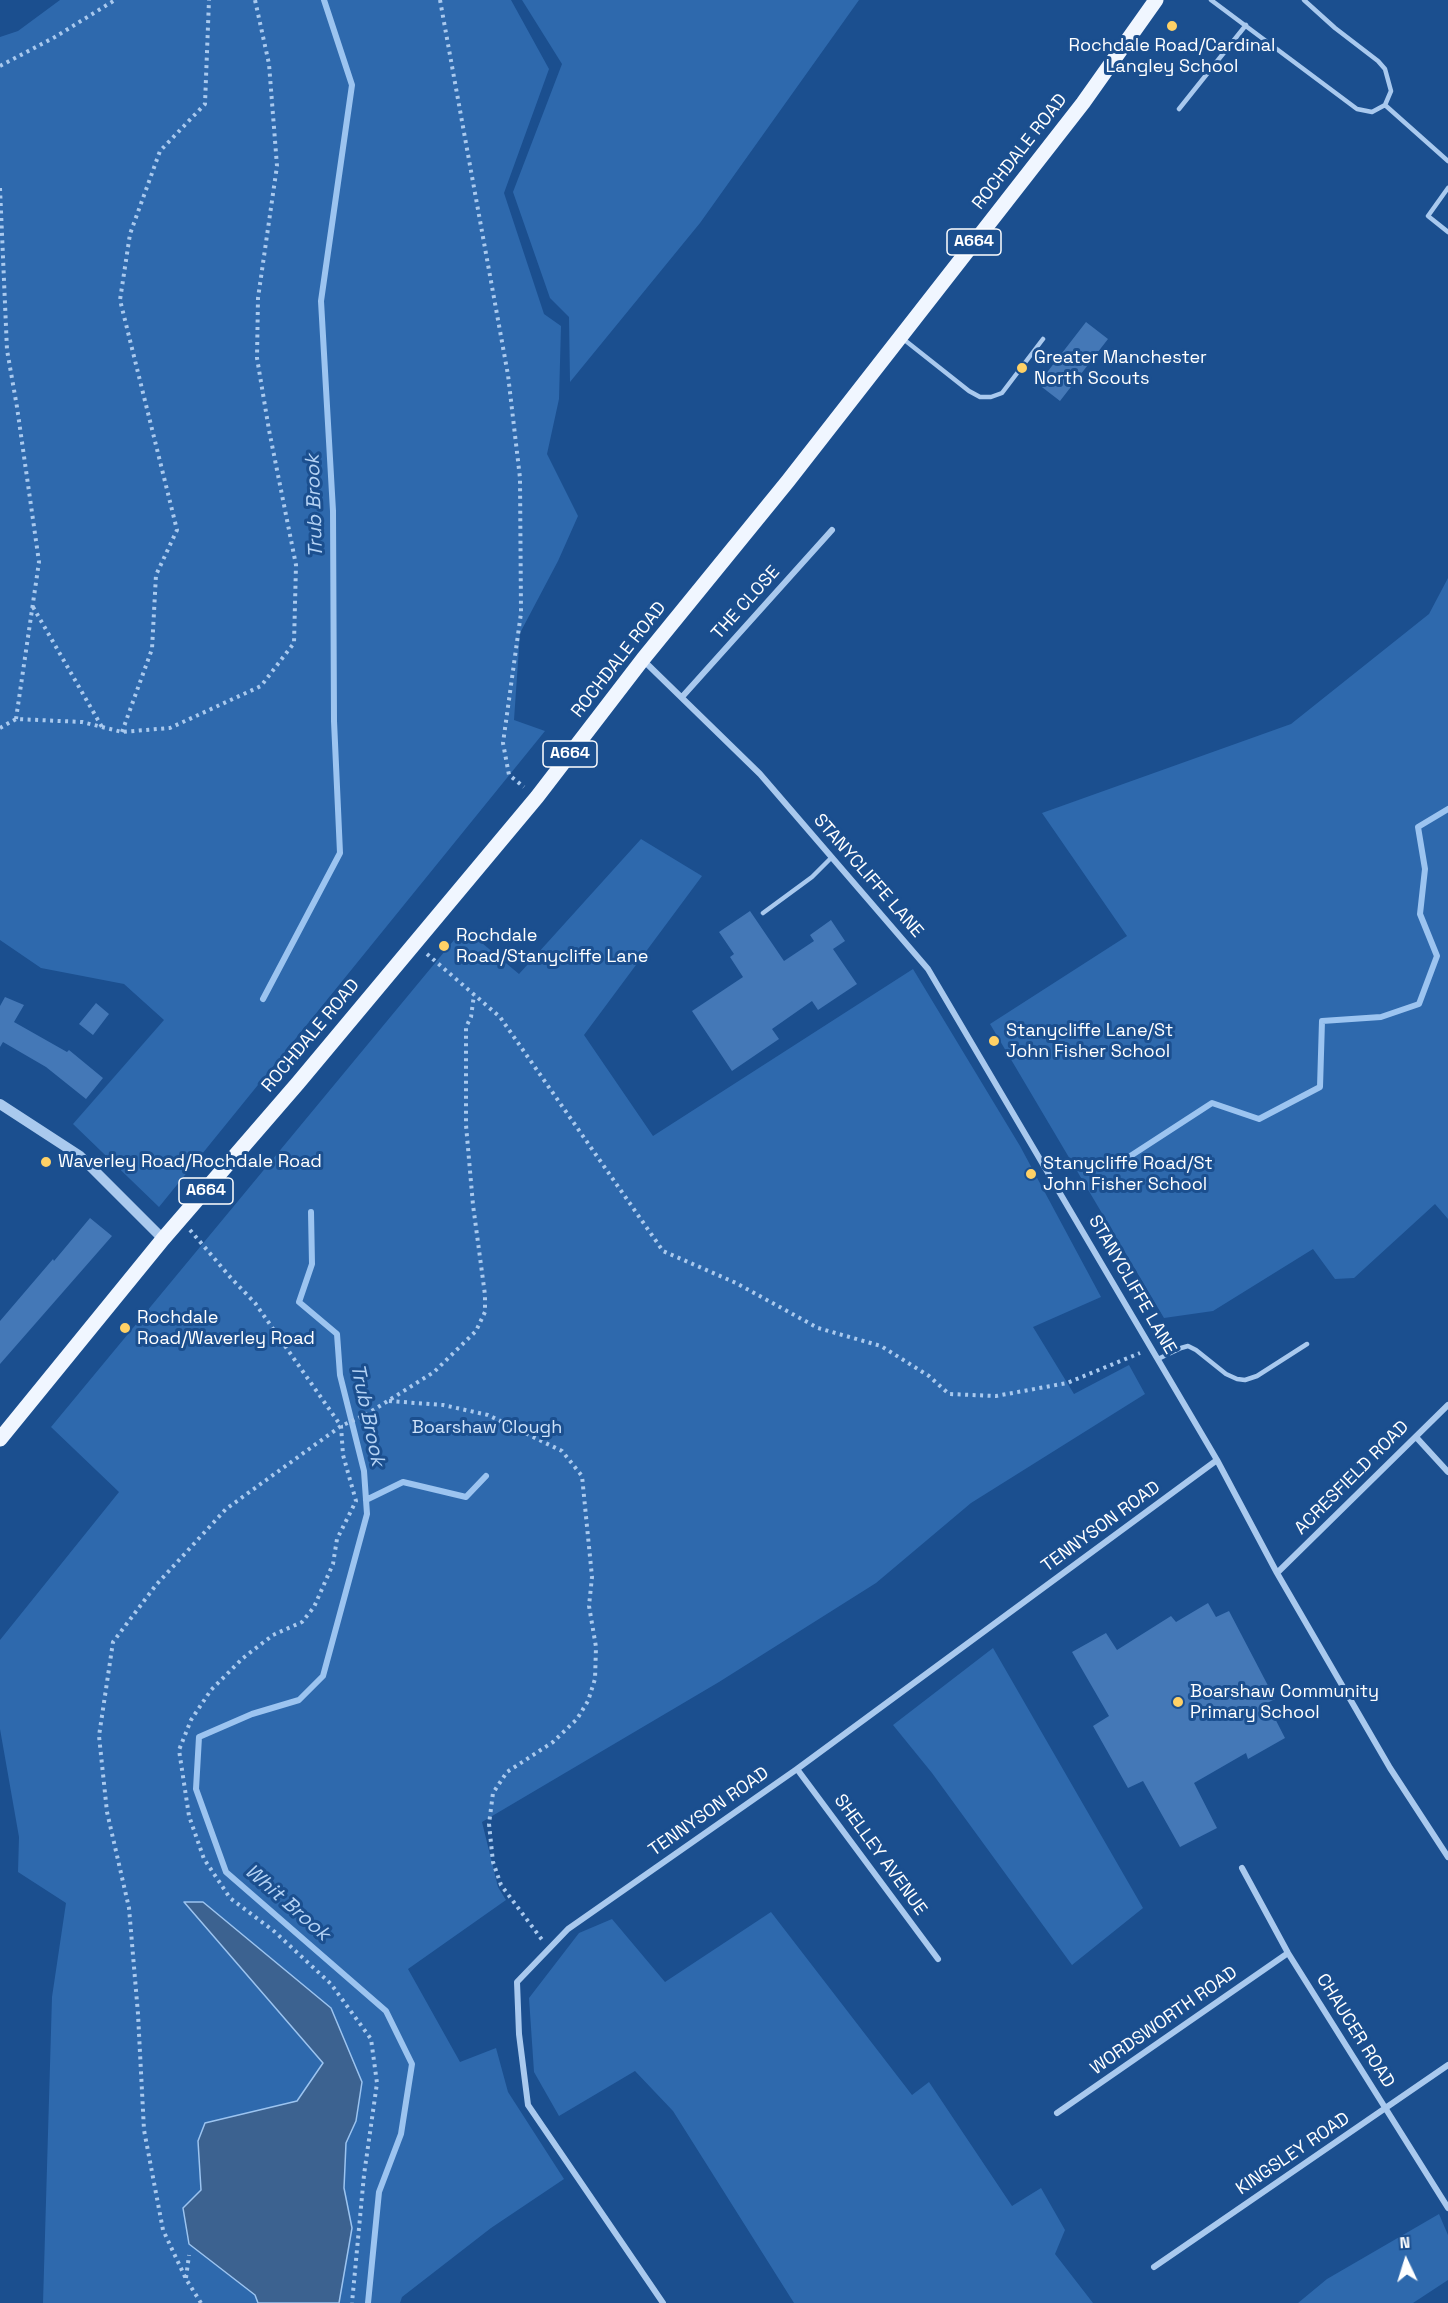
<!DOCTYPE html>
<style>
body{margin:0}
#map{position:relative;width:1448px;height:2303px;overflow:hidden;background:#1b4f8f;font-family:"Space Grotesk",sans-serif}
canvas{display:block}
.north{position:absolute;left:1376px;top:2231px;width:60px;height:60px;-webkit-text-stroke:4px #1b4f8f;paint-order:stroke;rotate:356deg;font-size:16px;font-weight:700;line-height:24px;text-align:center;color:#fff}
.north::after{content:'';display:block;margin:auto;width:21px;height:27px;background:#fff;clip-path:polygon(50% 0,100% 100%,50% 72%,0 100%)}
</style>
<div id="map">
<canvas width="1448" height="2303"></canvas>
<div class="north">N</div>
</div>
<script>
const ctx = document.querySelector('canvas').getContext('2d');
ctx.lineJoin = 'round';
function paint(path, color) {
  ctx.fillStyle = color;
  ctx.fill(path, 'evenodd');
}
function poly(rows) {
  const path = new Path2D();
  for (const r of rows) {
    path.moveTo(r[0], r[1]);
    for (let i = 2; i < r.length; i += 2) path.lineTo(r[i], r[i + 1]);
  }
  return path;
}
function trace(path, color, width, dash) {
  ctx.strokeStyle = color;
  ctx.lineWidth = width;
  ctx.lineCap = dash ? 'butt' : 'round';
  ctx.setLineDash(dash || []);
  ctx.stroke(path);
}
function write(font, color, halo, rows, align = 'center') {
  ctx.font = font + ' "Space Grotesk",sans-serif';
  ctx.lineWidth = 6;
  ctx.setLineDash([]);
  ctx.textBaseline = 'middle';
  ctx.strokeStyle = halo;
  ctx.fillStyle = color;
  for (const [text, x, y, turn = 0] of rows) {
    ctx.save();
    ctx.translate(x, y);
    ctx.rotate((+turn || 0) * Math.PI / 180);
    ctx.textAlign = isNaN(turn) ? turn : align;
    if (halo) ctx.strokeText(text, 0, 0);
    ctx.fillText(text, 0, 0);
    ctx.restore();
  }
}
const green = poly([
 [60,0,511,0,549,69,504,193,544,314,561,326,559,399,547,454,578,516,558,561,520,633,514,720,545,731,159,1207,73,1124,164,1020,124,984,41,968,0,940,0,37,18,31],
 [522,0,859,0,700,223,570,382,569,317,550,298,513,192,562,64],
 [1448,578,1448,1219,1435,1204,1354,1278,1335,1279,1313,1249,1213,1311,1164,1318,990,1024,1127,936,1042,813,1291,724,1429,614],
 [641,839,702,876,584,1035,653,1136,913,969,1020,1146,1101,1297,1033,1327,1074,1394,1129,1365,1145,1394,971,1503,876,1583,719,1682,482,1822,498,1887,506,1900,408,1969,460,2062,496,2048,508,2092,564,2179,491,2228,402,2297,400,2303,43,2303,52,1997,66,1903,18,1872,19,1837,0,1729,0,1640,119,1492,51,1427,464,928,519,974],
 [993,1648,1143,1908,1072,1965,932,1773,893,1725],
 [771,1912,912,2095,929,2082,1012,2206,1041,2188,1065,2230,1055,2254,1093,2303,794,2303,673,2111,635,2071,559,2116,534,2072,529,1998,579,1933,612,1919,665,1982],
 [1439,2214,1448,2235,1448,2280,1413,2303,1298,2303,1327,2279]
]);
const water = poly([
 [184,1902,203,1902,331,2008,362,2082,356,2121,346,2143,344,2188,352,2228,339,2303,258,2303,255,2295,189,2244,183,2208,201,2190,198,2141,205,2123,297,2101,323,2063,184,1902]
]);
const stream = poly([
 [263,999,340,853,334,721,333,511,321,301,352,85,324,0],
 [1115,1166,1212,1103,1259,1119,1320,1087,1322,1021,1381,1017,1419,1004,1437,956,1420,914,1425,869,1418,827,1448,809],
 [311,1212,312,1264,299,1302,337,1334,340,1375,364,1471,367,1514,323,1676,299,1700,252,1714,199,1737,196,1789,226,1872,386,2011,412,2064,401,2134,379,2192,368,2303],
 [366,1500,403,1482,466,1497,486,1476]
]);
const building = poly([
 [1086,322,1108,339,1060,401,1038,384],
 [750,911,784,961,814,941,810,935,831,920,845,941,833,949,857,984,818,1010,812,1001,772,1029,779,1039,732,1071,692,1011,743,977,730,957,734,954,719,932],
 [5,997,24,1005,14,1022,67,1052,69,1050,103,1078,86,1099,46,1067,3,1042,0,1047,0,1006],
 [96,1003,109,1014,93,1035,79,1024],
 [90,1218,112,1236,0,1364,0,1321,53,1259,54,1261],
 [1208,1603,1216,1617,1229,1611,1275,1699,1267,1703,1285,1738,1248,1759,1246,1753,1194,1783,1217,1828,1180,1847,1143,1781,1128,1788,1093,1726,1109,1716,1072,1652,1106,1633,1117,1650,1171,1616,1176,1622]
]);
const path = poly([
 [440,0,508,375,520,478,521,613,503,743,509,775,524,787],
 [0,66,55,37,115,0],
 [0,188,7,350,17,407,39,562,16,719],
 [33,607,102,727],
 [0,728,16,719,82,722,122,732,170,728,261,686,294,643,296,565,269,430,257,358,258,298,277,166,269,64,255,0],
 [122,732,152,649,156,575,177,530,120,300,130,234,160,151,205,104,209,0],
 [427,954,500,1017,663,1251,736,1283,818,1328,881,1346,929,1376,949,1394,996,1396,1067,1383,1140,1353],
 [190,1230,231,1278,255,1303,341,1426,343,1455,356,1501,337,1539,333,1564,314,1607,302,1622,273,1635,243,1658,211,1690,191,1720,179,1750,189,1816,204,1859,230,1898,275,1932,331,1984,371,2039,377,2083,364,2175,352,2303],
 [389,1401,443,1405,488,1415,562,1451,582,1476,592,1577,589,1606,596,1647,595,1679,588,1701,577,1719,553,1742,507,1772,493,1793,489,1824,493,1862,501,1885,543,1941],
 [186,2278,189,2255],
 [201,2303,186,2279,163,2230,144,2130,138,2014,129,1908,107,1812,99,1736,113,1642,156,1585,226,1509,341,1426,367,1414,434,1372,476,1331,485,1312,485,1295,473,1205,466,1125,466,1027,471,1017,474,995]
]);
const service = poly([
 [1211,0,1357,109,1372,112,1385,105,1391,91,1385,69,1378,61,1335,28,1304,0],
 [1385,105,1448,161],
 [1179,109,1246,25],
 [1448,188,1428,216,1448,232],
 [902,338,969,391,980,397,991,397,1002,393,1043,339],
 [763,913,812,877,832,857],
 [1158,1359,1181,1348,1188,1346,1196,1350,1226,1374,1237,1379,1245,1380,1257,1376,1307,1344]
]);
const minor = poly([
 [644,661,760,774,928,969,1217,1460,1277,1573,1390,1768,1448,1857],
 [682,697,832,530],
 [1416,1437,1448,1472],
 [1277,1573,1448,1405],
 [797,1769,938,1959],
 [1242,1868,1288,1953,1448,2208],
 [1057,2113,1288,1953],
 [1154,2267,1448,2065],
 [663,2303,528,2105,519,2034,517,1982,568,1929,797,1769,1217,1460]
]);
const tertiary = poly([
 [0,1104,80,1156,163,1239]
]);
const primary = poly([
 [0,1439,163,1239,298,1083,537,797,643,659,788,481,1083,103,1156,0]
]);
const markers = [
 [1172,26,6,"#ffd166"],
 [1022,368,6,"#ffd166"],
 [444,946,6,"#ffd166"],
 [994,1041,6,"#ffd166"],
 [46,1162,6,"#ffd166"],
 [1031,1174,6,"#ffd166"],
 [125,1328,6,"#ffd166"],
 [1178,1702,6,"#ffd166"]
];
const shields = [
 [974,242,54],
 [570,754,54],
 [206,1191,54]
];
const shieldNames = [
 ["A664",974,242],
 ["A664",570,754],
 ["A664",206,1191]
];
const poiNames = [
 ["Rochdale Road/Cardinal",1172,46,"center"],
 ["Langley School",1172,67,"center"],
 ["Greater Manchester",1034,358],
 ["North Scouts",1034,379],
 ["Rochdale",456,936],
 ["Road/Stanycliffe Lane",456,957],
 ["Stanycliffe Lane/St",1006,1031],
 ["John Fisher School",1006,1052],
 ["Waverley Road/Rochdale Road",58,1162],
 ["Stanycliffe Road/St",1043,1164],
 ["John Fisher School",1043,1185],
 ["Rochdale",137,1318],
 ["Road/Waverley Road",137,1339],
 ["Boarshaw Community",1190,1692],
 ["Primary School",1190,1713]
];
const streetNames = [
 ["ROCHDALE ROAD",1020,152,-52],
 ["THE CLOSE",746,603,-48],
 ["ROCHDALE ROAD",619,660,-52],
 ["STANYCLIFFE LANE",868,876,49],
 ["ROCHDALE ROAD",311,1036,-50],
 ["STANYCLIFFE LANE",1132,1285,60],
 ["ACRESFIELD ROAD",1352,1478,-45],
 ["TENNYSON ROAD",1101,1527,-36],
 ["TENNYSON ROAD",709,1812,-35],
 ["SHELLEY AVENUE",880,1855,54],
 ["WORDSWORTH ROAD",1164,2021,-35],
 ["CHAUCER ROAD",1355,2031,58],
 ["KINGSLEY ROAD",1293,2154,-34]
];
const parkNames = [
 ["Boarshaw Clough",487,1428]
];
const waterNames = [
 ["Trub Brook",315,506,-92],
 ["Trub Brook",367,1415,78],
 ["Whit Brook",287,1903,41]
];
paint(green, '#2e69ad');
paint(water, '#3c6290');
trace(water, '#9cc4f0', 1.5);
trace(stream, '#9cc4f0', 6);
paint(building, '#4478b7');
trace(path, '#a9c9ee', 4, [3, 4.5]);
trace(service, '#a9c9ee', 4.5);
trace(minor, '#a9c9ee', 6);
trace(tertiary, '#a9c9ee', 10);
trace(primary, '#f0f6ff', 15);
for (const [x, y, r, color] of markers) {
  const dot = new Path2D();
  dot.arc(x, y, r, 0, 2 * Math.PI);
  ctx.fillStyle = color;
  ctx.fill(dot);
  trace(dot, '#1b4f8f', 2);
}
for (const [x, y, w] of shields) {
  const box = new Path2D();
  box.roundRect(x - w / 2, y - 13, w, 26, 4.5);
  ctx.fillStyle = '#1b4f8f';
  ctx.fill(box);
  trace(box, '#fff', 1.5);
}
write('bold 16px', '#fff', null, shieldNames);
write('18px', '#fff', '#1b4f8f', poiNames, 'left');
write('18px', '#fff', '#1b4f8f', streetNames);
write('18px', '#cfe3fa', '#1b4f8f', parkNames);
write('italic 20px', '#b5d3f5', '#1b4f8f', waterNames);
</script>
